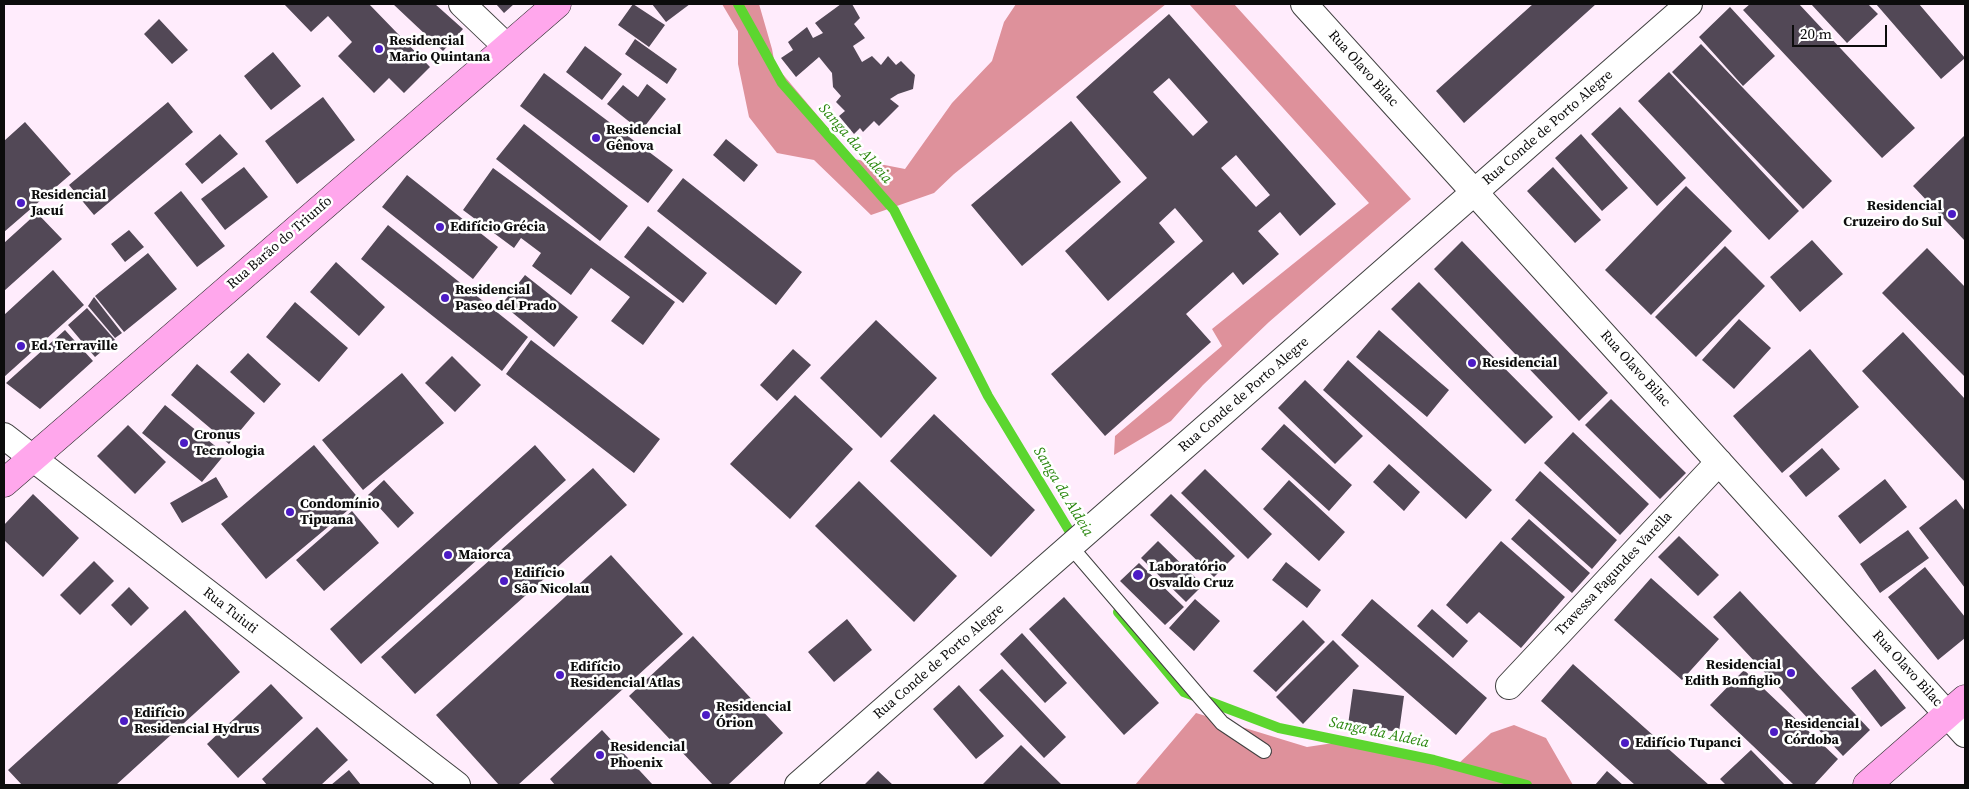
<!DOCTYPE html>
<meta charset="utf-8">
<style>
body{margin:0}
#map{position:relative;width:1969px;height:789px;overflow:hidden;background:#ffecfc;font-family:"Source Serif 4",serif}
canvas{display:block}
.frame{position:absolute;inset:0;border:5px solid #0c0c0c;pointer-events:none}
.scale{position:absolute;left:1792px;top:25px;width:95px;height:22px;box-sizing:border-box;border:2px solid #0c0c0c;border-top:0;padding-left:6px;font-size:15px;line-height:18px;white-space:nowrap;color:#0c0c0c;-webkit-text-stroke:4px #fff;paint-order:stroke}
</style>
<div id="map">
<canvas width="1969" height="789"></canvas>
<div class="frame"></div>
<div class="scale">20 m</div>
</div>
<script>
const ctx = document.querySelector('canvas').getContext('2d');
ctx.lineJoin = 'round';
function paint(path, color) {
  ctx.fillStyle = color;
  ctx.fill(path, 'evenodd');
}
function poly(rows) {
  const path = new Path2D();
  for (const r of rows) {
    path.moveTo(r[0], r[1]);
    for (let i = 2; i < r.length; i += 2) path.lineTo(r[i], r[i + 1]);
  }
  return path;
}
function trace(path, color, width, dash) {
  ctx.strokeStyle = color;
  ctx.lineWidth = width;
  ctx.lineCap = dash ? 'butt' : 'round';
  ctx.setLineDash(dash || []);
  ctx.stroke(path);
}
function write(font, color, halo, rows, align = 'center') {
  ctx.font = font + ' "Source Serif 4",serif';
  ctx.lineWidth = 5;
  ctx.setLineDash([]);
  ctx.textBaseline = 'middle';
  ctx.strokeStyle = halo;
  ctx.fillStyle = color;
  for (const [text, x, y, turn = 0] of rows) {
    ctx.save();
    ctx.translate(x, y);
    ctx.rotate((+turn || 0) * Math.PI / 180);
    ctx.textAlign = isNaN(turn) ? turn : align;
    if (halo) ctx.strokeText(text, 0, 0);
    ctx.fillText(text, 0, 0);
    ctx.restore();
  }
}
const forest = poly([
 [722,4,759,4,772,49,775,65,854,159,905,169,952,103,992,61,1004,22,1016,4,1166,4,954,174,934,193,871,215,814,160,777,153,749,117,738,64,738,31],
 [1189,4,1234,4,1411,199,1269,322,1203,385,1171,421,1114,455,1115,436,1222,346,1212,329,1369,203],
 [1196,713,1307,747,1340,742,1457,765,1491,733,1514,725,1546,738,1573,785,1135,785]
]);
const stream = poly([
 [738,4,782,83,894,210,988,396,1076,542],
 [1118,612,1184,692,1279,728,1434,760,1527,785]
]);
const building = poly([
 [284,4,369,4,430,67,404,93,389,78,374,93,338,56,352,42,328,16,311,32],
 [393,4,435,4,463,29,443,51],
 [496,4,514,4,504,13],
 [633,4,665,25,649,47,618,25],
 [652,4,690,4,666,22],
 [841,4,852,4,860,18,854,24,865,38,853,46,862,62,872,56,881,65,888,56,896,65,901,61,915,75,913,89,898,94,890,99,899,106,879,126,874,121,863,132,860,128,854,134,839,116,845,111,836,102,841,96,833,87,832,73,819,57,796,77,781,58,793,50,788,42,807,27,813,38,823,33,815,23],
 [1533,4,1596,4,1464,123,1436,91],
 [1750,4,1799,4,1915,128,1882,158,1743,10],
 [1811,4,1868,4,1878,14,1847,43],
 [1876,4,1919,4,1965,58,1941,79],
 [1730,7,1775,56,1743,86,1699,37],
 [1169,14,1336,204,1300,236,1280,212,1258,231,1279,254,1243,285,1233,272,1186,314,1211,342,1105,436,1051,374,1203,241,1175,208,1159,223,1175,242,1108,301,1065,251,1147,178,1076,97],
 [1169,78,1208,122,1193,136,1153,92],
 [1236,155,1270,195,1256,207,1221,168],
 [159,19,188,50,172,64,144,34],
 [635,39,677,69,667,84,625,54],
 [1701,44,1832,181,1803,209,1672,72],
 [585,46,622,74,602,100,566,72],
 [273,52,301,86,271,110,244,76],
 [1669,72,1799,211,1769,240,1638,101],
 [544,73,673,170,648,203,520,106],
 [647,84,666,99,641,131,607,104,623,85,638,97],
 [323,97,355,140,297,184,265,141],
 [168,102,193,132,94,215,69,185],
 [1620,107,1686,178,1657,206,1591,134],
 [1071,121,1121,182,1022,266,971,205],
 [25,122,71,174,4,232,4,141],
 [524,124,628,206,600,241,496,159],
 [220,134,238,154,202,184,185,164],
 [1581,134,1628,188,1602,211,1555,158],
 [1965,135,1965,241,1913,186],
 [726,139,758,165,744,182,713,155],
 [244,167,268,197,225,230,201,199],
 [1553,167,1601,220,1575,243,1527,191],
 [493,168,675,302,643,345,611,321,630,297,591,268,571,295,532,266,541,253,521,238,514,248,463,210],
 [407,175,498,247,473,279,382,207],
 [683,178,802,272,776,305,657,211],
 [1686,186,1732,231,1651,315,1605,270],
 [181,191,225,246,197,267,154,213],
 [37,213,62,239,4,291,4,243],
 [388,225,528,337,502,371,361,259],
 [648,226,707,273,683,303,624,257],
 [129,230,144,247,125,262,111,244],
 [1812,240,1843,274,1800,312,1770,277],
 [1462,241,1608,393,1579,421,1434,269],
 [1725,246,1765,286,1696,357,1655,317],
 [1927,248,1965,287,1965,377,1882,293],
 [148,253,177,289,124,332,95,296],
 [336,262,385,307,359,336,310,292],
 [53,270,84,305,4,377,4,315],
 [525,275,578,317,554,347,502,304],
 [1419,282,1553,417,1525,444,1391,309],
 [94,297,122,333,115,338,88,306],
 [295,302,348,348,319,382,266,337],
 [87,308,115,340,95,357,68,325],
 [1739,319,1771,348,1734,389,1702,360],
 [876,320,937,378,881,438,820,378],
 [65,330,93,361,40,409,6,383],
 [1379,330,1449,390,1427,417,1356,357],
 [1903,332,1965,399,1965,482,1862,371],
 [531,340,660,439,634,473,506,374],
 [793,349,811,365,777,401,760,385],
 [1810,349,1859,407,1782,473,1733,416],
 [248,353,281,384,264,403,230,372],
 [452,356,481,385,455,412,425,383],
 [1348,360,1492,490,1466,519,1323,390],
 [197,364,255,413,229,444,171,395],
 [402,373,444,423,363,490,322,440],
 [1305,380,1363,436,1335,464,1278,408],
 [795,395,853,449,790,519,730,464],
 [1611,399,1686,473,1660,499,1585,425],
 [165,405,225,454,202,482,142,433],
 [934,414,1035,510,991,557,890,461],
 [1284,424,1352,485,1329,511,1261,449],
 [128,425,166,462,135,494,97,456],
 [1573,432,1649,504,1620,535,1544,463],
 [314,445,360,500,266,579,221,524],
 [535,445,566,480,361,664,330,629],
 [1822,448,1840,469,1806,497,1789,476],
 [1389,464,1420,492,1404,511,1373,482],
 [593,468,627,505,415,694,381,657],
 [1205,469,1272,534,1248,559,1181,493],
 [1540,471,1617,540,1592,569,1515,500],
 [216,477,228,497,182,523,170,503],
 [1885,479,1907,507,1860,544,1838,516],
 [384,480,414,513,398,528,368,495],
 [1289,480,1345,532,1319,561,1263,509],
 [859,481,957,576,914,622,815,526],
 [33,494,79,538,43,577,4,540,4,525],
 [1171,494,1235,556,1214,577,1150,515],
 [1956,499,1965,511,1965,588,1919,528],
 [352,511,379,543,324,591,296,560],
 [1529,519,1590,573,1572,593,1511,539],
 [1908,530,1929,558,1880,593,1860,564],
 [1679,536,1719,575,1698,596,1658,557],
 [1158,541,1203,585,1186,602,1141,558],
 [1501,541,1565,597,1521,648,1479,612,1467,624,1446,605],
 [611,555,683,634,518,785,499,785,436,715],
 [94,561,114,581,80,615,60,595],
 [1286,562,1321,590,1307,608,1272,580],
 [1139,563,1184,607,1165,625,1120,581],
 [1925,567,1965,617,1965,638,1938,660,1888,597],
 [1651,578,1719,639,1682,680,1614,620],
 [129,587,149,608,131,626,111,605],
 [1740,591,1870,730,1843,756,1713,617],
 [1064,597,1159,703,1124,735,1029,629],
 [1195,599,1220,621,1194,651,1169,628],
 [1372,599,1487,698,1456,735,1341,635],
 [1432,609,1468,641,1453,658,1417,626],
 [185,610,240,672,116,785,22,785,8,770],
 [847,619,872,650,834,682,808,652],
 [1303,620,1325,642,1276,692,1253,671],
 [1022,633,1067,683,1045,703,1000,654],
 [693,636,783,733,728,785,713,785,629,696],
 [1333,640,1359,666,1303,724,1276,697],
 [1573,664,1709,785,1635,785,1541,701],
 [1002,669,1066,737,1044,758,979,690],
 [1875,669,1906,708,1881,727,1851,688],
 [1744,670,1838,759,1814,785,1794,785,1710,705],
 [271,684,303,718,238,778,207,744],
 [959,685,1004,736,976,759,933,709],
 [1353,689,1404,696,1399,732,1348,725],
 [317,727,348,760,321,785,267,785,262,779],
 [602,730,653,785,555,785,550,779],
 [1021,745,1062,785,984,785,983,784],
 [1751,750,1785,785,1726,785,1720,779],
 [349,770,361,785,331,785],
 [878,771,893,785,864,785],
 [1607,771,1623,785,1595,785]
]);
const lane = poly([
 [1071,547,1222,723,1264,751]
]);
const street = poly([
 [462,4,507,47],
 [1304,4,1965,734],
 [4,436,457,785],
 [1509,686,1719,462],
 [798,785,1689,4]
]);
const secondary = poly([
 [4,483,557,4],
 [1867,785,1965,699]
]);
const markers = [
 [379,49,5,"#4c1cc5"],
 [596,138,5,"#4c1cc5"],
 [21,203,5,"#4c1cc5"],
 [1952,214,5,"#4c1cc5"],
 [440,227,5,"#4c1cc5"],
 [445,298,5,"#4c1cc5"],
 [21,346,5,"#4c1cc5"],
 [1472,363,5,"#4c1cc5"],
 [184,443,5,"#4c1cc5"],
 [290,512,5,"#4c1cc5"],
 [448,555,5,"#4c1cc5"],
 [1138,575,6,"#4c1cc5"],
 [504,581,5,"#4c1cc5"],
 [1791,673,5,"#4c1cc5"],
 [560,675,5,"#4c1cc5"],
 [706,715,5,"#4c1cc5"],
 [124,721,5,"#4c1cc5"],
 [1774,732,5,"#4c1cc5"],
 [1625,743,5,"#4c1cc5"],
 [600,755,5,"#4c1cc5"]
];
const poiNames = [
 ["Residencial",389,41],
 ["Mario Quintana",389,57],
 ["Residencial",606,130],
 ["Gênova",606,146],
 ["Residencial",31,195],
 ["Jacuí",31,211],
 ["Residencial",1942,206,"right"],
 ["Cruzeiro do Sul",1942,222,"right"],
 ["Edifício Grécia",450,227],
 ["Residencial",455,290],
 ["Paseo del Prado",455,306],
 ["Ed. Terraville",31,346],
 ["Residencial",1482,363],
 ["Cronus",194,435],
 ["Tecnologia",194,451],
 ["Condomínio",300,504],
 ["Tipuana",300,520],
 ["Maiorca",458,555],
 ["Laboratório",1149,567],
 ["Osvaldo Cruz",1149,583],
 ["Edifício",514,573],
 ["São Nicolau",514,589],
 ["Residencial",1781,665,"right"],
 ["Edith Bonfiglio",1781,681,"right"],
 ["Edifício",570,667],
 ["Residencial Atlas",570,683],
 ["Residencial",716,707],
 ["Órion",716,723],
 ["Edifício",134,713],
 ["Residencial Hydrus",134,729],
 ["Residencial",1784,724],
 ["Córdoba",1784,740],
 ["Edifício Tupanci",1635,743],
 ["Residencial",610,747],
 ["Phoenix",610,763]
];
const streetNames = [
 ["Rua Olavo Bilac",1363,69,48],
 ["Rua Conde de Porto Alegre",1548,128,-41],
 ["Rua Barão do Triunfo",280,243,-41],
 ["Rua Olavo Bilac",1635,369,48],
 ["Rua Conde de Porto Alegre",1244,395,-41],
 ["Travessa Fagundes Varella",1614,574,-47],
 ["Rua Tuiuti",230,611,38],
 ["Rua Conde de Porto Alegre",939,662,-41],
 ["Rua Olavo Bilac",1907,669,48]
];
const waterNames = [
 ["Sanga da Aldeia",855,144,48],
 ["Sanga da Aldeia",1063,492,59],
 ["Sanga da Aldeia",1379,733,12]
];
paint(forest, '#de919b');
trace(stream, '#5cd62f', 10);
paint(building, '#524856');
trace(lane, '#3f3f3f', 16);
trace(street, '#3f3f3f', 28);
trace(secondary, '#2e2e2e', 29);
trace(lane, '#fff', 14);
trace(street, '#fff', 26);
trace(secondary, '#ffa7ec', 28);
for (const [x, y, r, color] of markers) {
  const dot = new Path2D();
  dot.arc(x, y, r, 0, 2 * Math.PI);
  ctx.fillStyle = color;
  ctx.fill(dot);
  trace(dot, '#fff', 2);
}
write('bold 14px', '#0c0c0c', '#fff', poiNames, 'left');
write('14px', '#0c0c0c', '#fff', streetNames);
write('italic 15px', '#2b880f', '#fff', waterNames);
</script>
